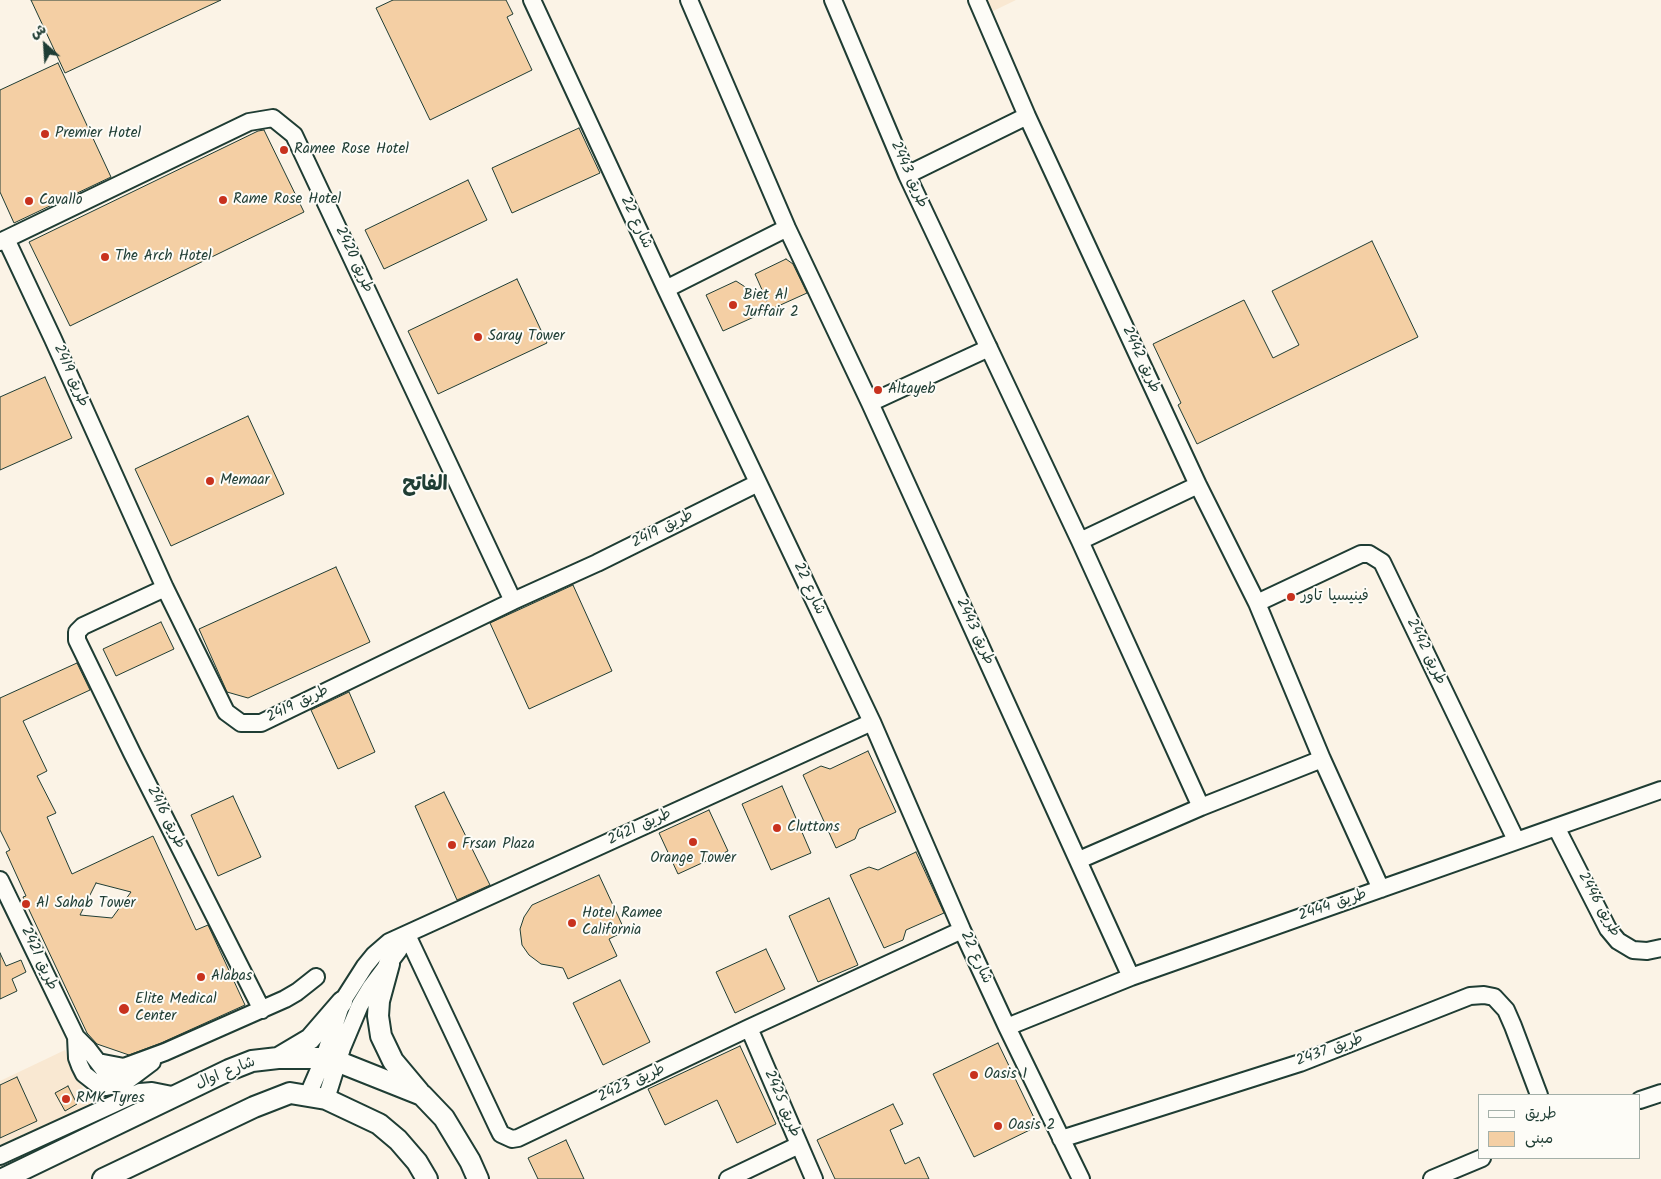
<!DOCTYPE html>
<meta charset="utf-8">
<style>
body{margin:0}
#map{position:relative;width:1661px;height:1179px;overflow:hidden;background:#fbf3e6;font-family:Kalam,"Playpen Sans Arabic",sans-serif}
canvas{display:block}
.legend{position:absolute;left:1478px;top:1094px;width:162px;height:65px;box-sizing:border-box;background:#fdfcf7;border:1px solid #a4b0a9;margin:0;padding:6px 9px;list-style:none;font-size:15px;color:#1f3d34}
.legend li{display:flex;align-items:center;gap:10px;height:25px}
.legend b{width:25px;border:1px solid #a4b0a9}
.north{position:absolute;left:20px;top:20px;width:50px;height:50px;-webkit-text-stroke:4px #fdfcf7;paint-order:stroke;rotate:334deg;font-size:14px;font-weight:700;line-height:20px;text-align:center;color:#1f3d34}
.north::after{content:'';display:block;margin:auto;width:18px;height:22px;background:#1f3d34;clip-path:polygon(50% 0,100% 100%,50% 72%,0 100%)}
</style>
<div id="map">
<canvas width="1661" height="1179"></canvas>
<ul class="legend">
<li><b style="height:6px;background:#fdfcf7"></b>طريق</li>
<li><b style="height:14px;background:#f4cfa4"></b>مبنى</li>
</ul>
<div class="north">ش</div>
</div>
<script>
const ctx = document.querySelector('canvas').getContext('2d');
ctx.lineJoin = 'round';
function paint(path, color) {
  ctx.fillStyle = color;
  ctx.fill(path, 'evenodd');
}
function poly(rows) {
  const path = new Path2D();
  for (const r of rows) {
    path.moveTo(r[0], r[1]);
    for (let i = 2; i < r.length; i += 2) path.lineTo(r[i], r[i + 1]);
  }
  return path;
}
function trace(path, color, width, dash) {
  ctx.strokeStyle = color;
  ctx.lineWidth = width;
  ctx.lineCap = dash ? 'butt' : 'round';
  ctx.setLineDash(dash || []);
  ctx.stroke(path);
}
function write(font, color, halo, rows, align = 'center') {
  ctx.font = font + ' Kalam,"Playpen Sans Arabic",sans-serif';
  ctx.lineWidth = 4;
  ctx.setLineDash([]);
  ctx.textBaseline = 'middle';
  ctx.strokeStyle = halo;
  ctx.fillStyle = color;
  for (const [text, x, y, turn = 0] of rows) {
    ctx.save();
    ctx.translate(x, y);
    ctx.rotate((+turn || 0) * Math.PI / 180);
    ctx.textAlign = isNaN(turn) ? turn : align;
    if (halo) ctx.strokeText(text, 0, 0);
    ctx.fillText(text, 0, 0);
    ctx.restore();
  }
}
const built = poly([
 [984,0,1016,0,989,13],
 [65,1050,100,1125,0,1172,0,1081]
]);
const building = poly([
 [31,0,221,0,65,73,31,0],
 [393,0,506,0,513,14,507,17,532,70,430,120,376,8,393,0],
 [58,63,111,177,14,223,0,192,0,90,58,63],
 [579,128,600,173,512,213,492,168,579,128],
 [264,130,304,212,70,326,29,242,258,131,264,130],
 [468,180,487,220,384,269,365,230,468,180],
 [1372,241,1418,337,1197,444,1178,405,1181,403,1153,344,1244,300,1273,358,1299,345,1272,291,1372,241],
 [786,259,793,264,807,293,723,331,706,295,736,281,767,301,755,274,786,259],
 [517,279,547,343,438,394,408,331,517,279],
 [45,377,72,438,0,470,0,397,45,377],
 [248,416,284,494,171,546,135,469,248,416],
 [336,567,370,642,248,698,227,692,199,629,336,567],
 [573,585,612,671,529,709,490,623,573,585],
 [161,622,174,649,116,676,103,649,161,622],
 [77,663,90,690,23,721,47,771,37,776,56,813,47,817,72,874,153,836,196,930,208,925,245,1005,161,1043,129,1055,97,1044,87,1033,23,897,26,896,6,852,10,850,0,830,0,698,77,663],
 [96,883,131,892,112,918,80,915,96,883],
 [349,692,375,752,338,769,311,710,349,692],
 [868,751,896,812,859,829,855,839,836,848,803,775,821,766,830,769,868,751],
 [782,786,811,853,771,870,742,804,782,786],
 [444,792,490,885,457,900,415,806,444,792],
 [233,796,261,857,218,876,191,815,233,796],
 [709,810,728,851,678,874,659,833,709,810],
 [916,852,944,913,906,930,903,940,884,948,850,875,869,867,878,870,916,852],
 [599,875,625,931,609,939,617,956,568,979,563,968,541,964,529,955,522,945,520,929,524,917,532,905,599,875],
 [829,898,858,965,818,982,789,916,829,898],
 [766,949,785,989,735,1013,716,972,766,949],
 [0,953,6,966,21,960,26,972,12,979,17,991,0,999,0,953],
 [620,980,650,1042,603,1065,573,1003,620,980],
 [998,1043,1038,1126,974,1157,933,1074,998,1043],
 [740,1046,776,1124,737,1143,717,1100,665,1125,648,1089,740,1046],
 [17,1077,37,1121,0,1138,0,1085,17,1077],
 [68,1086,77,1104,65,1111,55,1093,68,1086],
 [893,1104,903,1124,890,1130,905,1164,919,1157,929,1179,835,1179,817,1140,893,1104],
 [566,1140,584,1179,538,1179,528,1158,566,1140]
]);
const minor = poly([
 [532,0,666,289,872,722,962,930,1007,1027,1081,1179],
 [689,0,787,228,870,403,1131,977],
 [833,0,907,175,1080,541,1201,807],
 [977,0,1027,116,1198,485,1257,603,1322,759,1381,889],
 [907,175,1027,116],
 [6,239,53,339,165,588,226,712,241,723,261,723,513,601,597,563,758,483],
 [0,242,249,122,273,118,294,135,513,601],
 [666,289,787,228],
 [870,403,989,348],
 [1080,541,1198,485],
 [165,588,83,626,77,632,77,640,132,753,262,1010],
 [1257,603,1361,554,1369,554,1382,562,1516,840],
 [1556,827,1608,929,1618,941,1633,950,1647,951,1661,948],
 [1079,860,1201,807,1322,759],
 [0,880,76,1037,88,1049,104,1070,131,1095],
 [407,935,498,1128,501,1134,512,1139,518,1138,749,1028,962,930],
 [1007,1027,1131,977,1661,790],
 [749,1028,814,1179],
 [76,1037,77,1058,80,1066,84,1074,98,1085,106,1087,120,1084,128,1080,152,1062],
 [98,1062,124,1067,165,1052,285,999,297,992,316,977],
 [308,1095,324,1058,342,1002,365,966,374,955,389,942,872,722],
 [326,1099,342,1048,360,1005,371,987,398,951,407,935],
 [1640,1100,1661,1093],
 [1061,1139,1300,1063,1470,996,1484,995,1494,997,1506,1010,1513,1026,1539,1095],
 [0,1156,140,1092,152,1091,177,1096],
 [728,1179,799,1145],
 [1432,1179,1482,1158]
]);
const major = poly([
 [389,964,379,1001,378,1016,381,1036,393,1061,419,1092],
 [278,1058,310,1039,342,1002],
 [3,1179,229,1070,252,1061,278,1058,324,1058,339,1062,422,1095,444,1118,470,1161,478,1179],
 [103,1179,254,1107,290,1093,326,1099,379,1124,398,1140,417,1162,427,1179]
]);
const markers = [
 [45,134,5,"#c8321e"],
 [284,150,5,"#c8321e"],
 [223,200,5,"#c8321e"],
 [29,201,5,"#c8321e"],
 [105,257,5,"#c8321e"],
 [733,305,5,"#c8321e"],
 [478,337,5,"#c8321e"],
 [878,390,5,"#c8321e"],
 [210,481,5,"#c8321e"],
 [1291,597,5,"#c8321e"],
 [777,828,5,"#c8321e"],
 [693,842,5,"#c8321e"],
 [452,845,5,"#c8321e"],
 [26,904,5,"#c8321e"],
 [572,923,5,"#c8321e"],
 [201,977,5,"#c8321e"],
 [124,1009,6,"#c8321e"],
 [974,1075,5,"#c8321e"],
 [66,1099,5,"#c8321e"],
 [998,1126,5,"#c8321e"]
];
const poiNames = [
 ["Premier Hotel",55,134],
 ["Ramee Rose Hotel",294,150],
 ["Rame Rose Hotel",233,200],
 ["Cavallo",39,201],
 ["The Arch Hotel",115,257],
 ["Biet Al",743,296],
 ["Juffair 2",743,313],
 ["Saray Tower",488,337],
 ["Altayeb",888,390],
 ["Memaar",220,481],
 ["فينيسيا تاور",1301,597],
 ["Cluttons",787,828],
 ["Frsan Plaza",462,845],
 ["Orange Tower",693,859,"center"],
 ["Al Sahab Tower",36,904],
 ["Hotel Ramee",582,914],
 ["California",582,931],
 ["Alabas",211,977],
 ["Elite Medical",135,1000],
 ["Center",135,1017],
 ["Oasis 1",984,1075],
 ["RMK Tyres",76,1099],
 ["Oasis 2",1008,1126]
];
const streetNames = [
 ["طريق 2443",908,175,66],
 ["شارع 22",635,223,65],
 ["طريق 2420",353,260,65],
 ["طريق 2442",1140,360,65],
 ["طريق 2419",70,376,66],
 ["طريق 2419",663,530,-27],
 ["شارع 22",808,589,65],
 ["طريق 2443",974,632,65],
 ["طريق 2442",1425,652,64],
 ["طريق 2419",298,705,-26],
 ["طريق 2416",165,818,63],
 ["طريق 2421",640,828,-25],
 ["طريق 2446",1598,905,61],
 ["طريق 2444",1333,906,-19],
 ["شارع 22",975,958,65],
 ["طريق 2421",38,959,65],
 ["طريق 2437",1330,1051,-20],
 ["شارع اوال",226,1074,-22],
 ["طريق 2423",632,1084,-25],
 ["طريق 2425",781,1104,67]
];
const districtNames = [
 ["الفاتح",425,487]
];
paint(built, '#f9e8d2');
paint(building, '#f4cfa4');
trace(building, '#1f3d34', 1);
trace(minor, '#1f3d34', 20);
trace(major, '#1f3d34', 24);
trace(minor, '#fdfcf7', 16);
trace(major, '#fdfcf7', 20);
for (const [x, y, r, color] of markers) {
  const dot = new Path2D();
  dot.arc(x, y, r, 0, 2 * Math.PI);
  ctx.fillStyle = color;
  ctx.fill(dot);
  trace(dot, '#fdfcf7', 2);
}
write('15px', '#1f3d34', '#fdfcf7', poiNames, 'left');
write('15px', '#1f3d34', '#fdfcf7', streetNames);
write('bold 20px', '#1f3d34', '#fdfcf7', districtNames);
</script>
